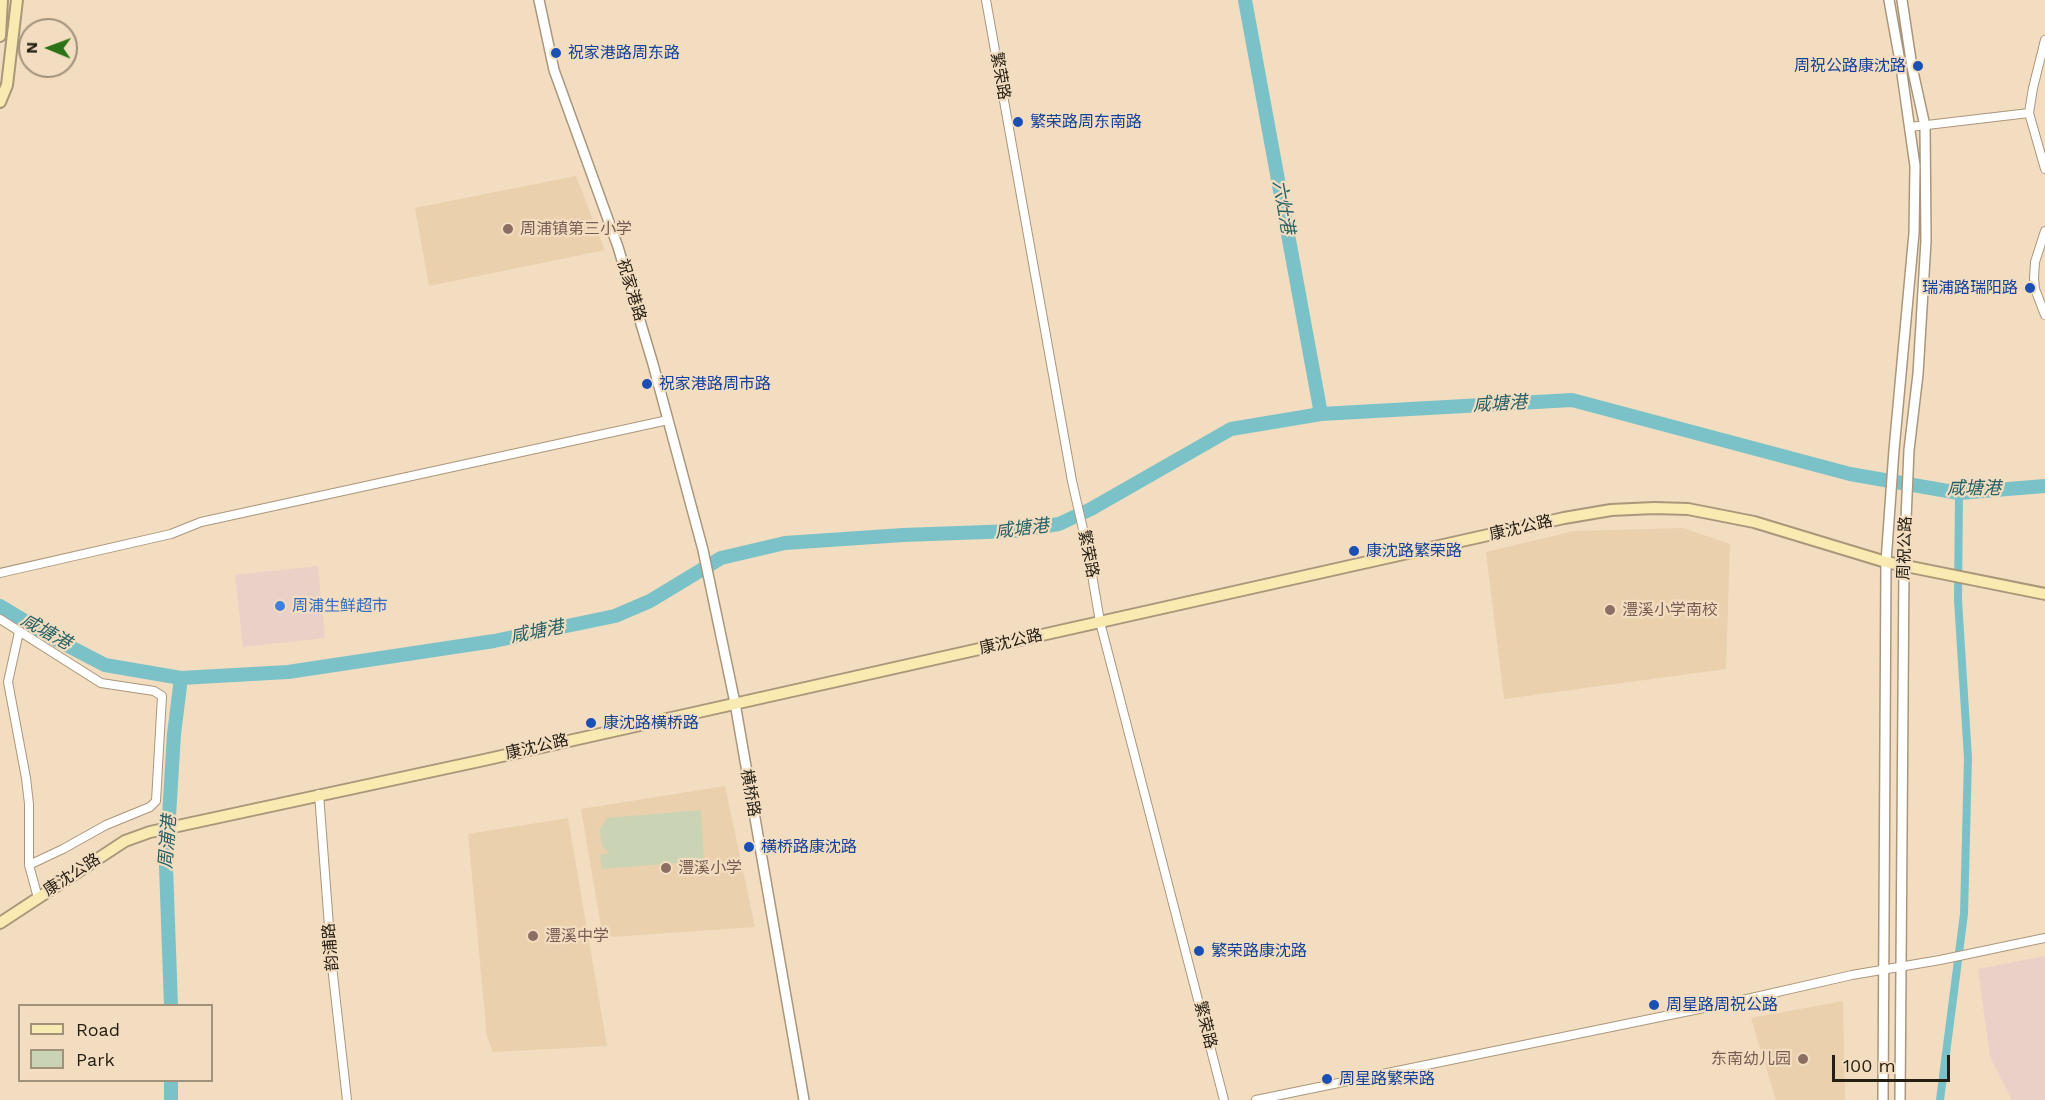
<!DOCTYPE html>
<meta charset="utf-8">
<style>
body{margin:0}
#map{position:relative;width:2045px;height:1100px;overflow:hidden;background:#f2ddc0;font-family:"Work Sans",sans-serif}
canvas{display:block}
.legend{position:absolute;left:18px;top:1004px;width:195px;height:78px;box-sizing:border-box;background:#f2ddc0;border:2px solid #a0917b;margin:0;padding:8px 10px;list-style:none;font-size:18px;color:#251e13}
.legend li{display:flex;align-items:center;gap:12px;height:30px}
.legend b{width:30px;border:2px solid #a0917b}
.north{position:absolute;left:18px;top:18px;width:60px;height:60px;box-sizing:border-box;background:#f2ddc0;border:2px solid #a0917b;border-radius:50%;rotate:271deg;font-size:16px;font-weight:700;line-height:24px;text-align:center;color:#251e13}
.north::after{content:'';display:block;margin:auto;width:21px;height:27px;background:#2c7315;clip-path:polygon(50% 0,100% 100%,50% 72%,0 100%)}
.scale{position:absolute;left:1832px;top:1055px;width:118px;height:27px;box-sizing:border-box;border:3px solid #251e13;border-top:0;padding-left:8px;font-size:18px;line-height:21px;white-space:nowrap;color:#251e13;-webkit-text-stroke:4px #f2ddc0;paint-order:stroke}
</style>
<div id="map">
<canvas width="2045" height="1100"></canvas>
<ul class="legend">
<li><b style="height:8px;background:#f9eab2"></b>Road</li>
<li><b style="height:16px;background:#cad4b5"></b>Park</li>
</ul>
<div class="north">N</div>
<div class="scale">100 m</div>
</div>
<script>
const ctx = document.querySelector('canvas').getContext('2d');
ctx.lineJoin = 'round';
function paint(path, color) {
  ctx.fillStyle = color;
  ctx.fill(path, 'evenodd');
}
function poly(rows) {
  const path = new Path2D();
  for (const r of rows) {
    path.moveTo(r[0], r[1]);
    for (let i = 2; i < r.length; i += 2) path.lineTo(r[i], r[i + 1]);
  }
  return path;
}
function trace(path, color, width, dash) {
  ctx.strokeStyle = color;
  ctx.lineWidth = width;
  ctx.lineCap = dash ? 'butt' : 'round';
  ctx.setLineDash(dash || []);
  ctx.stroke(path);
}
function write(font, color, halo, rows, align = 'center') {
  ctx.font = font + ' "Work Sans","Noto Sans SC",sans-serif';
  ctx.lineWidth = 4.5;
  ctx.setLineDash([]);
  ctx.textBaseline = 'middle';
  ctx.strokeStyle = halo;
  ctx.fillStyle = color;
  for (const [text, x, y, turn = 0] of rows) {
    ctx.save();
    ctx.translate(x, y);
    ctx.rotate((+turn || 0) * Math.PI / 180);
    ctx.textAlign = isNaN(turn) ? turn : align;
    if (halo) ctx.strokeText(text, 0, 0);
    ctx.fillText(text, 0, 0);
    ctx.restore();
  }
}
const commercial = poly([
 [318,566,325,638,243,647,235,575],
 [2045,956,2045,1100,2012,1100,1990,1057,1978,969]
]);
const built = poly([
 [576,176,605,250,429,286,415,208],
 [1683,528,1730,544,1726,669,1504,699,1486,552,1574,531],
 [725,786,755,927,612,937,601,927,581,809],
 [568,818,607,1046,493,1052,487,1037,468,834],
 [1843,1001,1845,1100,1776,1100,1751,1018]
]);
const green = poly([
 [701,810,704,861,602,869,600,855,609,853,602,846,600,829,607,818]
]);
const canal = poly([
 [1940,1100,1964,914,1968,758,1958,600,1959,493]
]);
const river = poly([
 [1245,0,1321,414],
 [0,606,55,639,105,665,181,678,288,672,494,641,615,616,650,601,721,558,785,543,903,535,1014,531,1059,524,1091,509,1231,429,1321,414,1572,400,1850,474,1959,493,2045,486],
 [171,1006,166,866,174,734,181,678],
 [171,1100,171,1080]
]);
const minor = poly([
 [986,0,1072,481,1088,551,1100,622,1224,1100],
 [2045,40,2033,88,2029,113,2045,169],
 [1910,127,2029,113],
 [2045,231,2035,262,2034,278,2035,289,2045,315],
 [0,573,171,534,201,522,668,420],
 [0,619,101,683,154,691,162,696,156,801,150,807,106,825,63,849,29,865],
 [19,632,8,682,26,778,29,804,29,865,38,898],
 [319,794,332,966,347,1100],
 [1256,1100,1738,1001,1852,975,1940,960,2045,938]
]);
const tertiary = poly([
 [539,0,554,70,618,247,653,364,703,550,735,703,804,1100],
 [1883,1100,1886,562,1894,450,1914,233,1915,166,1901,67,1889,0],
 [1900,1100,1904,565,1909,450,1918,374,1926,241,1925,126,1912,67,1902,0]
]);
const secondary = poly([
 [0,36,2,0],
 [0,102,7,85,17,0],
 [0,923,125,841,150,832,484,760,1564,518,1611,510,1654,508,1688,509,1754,522,1886,562,2045,594]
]);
const markers = [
 [556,53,6,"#1a4fb4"],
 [1918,66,6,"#1a4fb4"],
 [1018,122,6,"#1a4fb4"],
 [508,229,6,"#8d6e63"],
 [2030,288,6,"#1a4fb4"],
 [647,384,6,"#1a4fb4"],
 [1354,551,6,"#1a4fb4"],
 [280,606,6,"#3f7fe0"],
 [1610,610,6,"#8d6e63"],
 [591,723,6,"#1a4fb4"],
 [749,847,6,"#1a4fb4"],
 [666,868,6,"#8d6e63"],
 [533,936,6,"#8d6e63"],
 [1199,951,6,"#1a4fb4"],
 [1654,1005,6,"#1a4fb4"],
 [1803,1059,6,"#8d6e63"],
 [1327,1079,6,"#1a4fb4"]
];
const transitNames = [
 ["祝家港路周东路",568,53],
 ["周祝公路康沈路",1906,66,"right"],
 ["繁荣路周东南路",1030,122],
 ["瑞浦路瑞阳路",2018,288,"right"],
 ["祝家港路周市路",659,384],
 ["康沈路繁荣路",1366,551],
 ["康沈路横桥路",603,723],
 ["横桥路康沈路",761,847],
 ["繁荣路康沈路",1211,951],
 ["周星路周祝公路",1666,1005],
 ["周星路繁荣路",1339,1079]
];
const streetNames = [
 ["繁荣路",1000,76,80],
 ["祝家港路",631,290,73],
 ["康沈公路",1521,528,-13],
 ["周祝公路",1905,548,-88],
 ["繁荣路",1088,554,79],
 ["康沈公路",1011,642,-13],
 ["康沈公路",537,747,-13],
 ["横桥路",750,793,80],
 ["康沈公路",72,875,-33],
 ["韵浦路",331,947,-95],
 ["繁荣路",1205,1025,76]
];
const educationNames = [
 ["周浦镇第三小学",520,229],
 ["澧溪小学南校",1622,610],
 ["澧溪小学",678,868],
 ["澧溪中学",545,936],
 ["东南幼儿园",1791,1059,"right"]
];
const shopNames = [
 ["周浦生鲜超市",292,606]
];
const waterNames = [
 ["六灶港",1283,207,80],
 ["咸塘港",1500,404,-3],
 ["咸塘港",1974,489],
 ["咸塘港",1022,529,-7],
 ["咸塘港",46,632,29],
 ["咸塘港",537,632,-11],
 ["周浦港",168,842,-86]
];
paint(commercial, '#e9d1c7');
paint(built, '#ead0ad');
paint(green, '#cad4b5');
trace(canal, '#7ac2c8', 8);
trace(river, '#7ac2c8', 14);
trace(minor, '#aa967b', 10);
trace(tertiary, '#aa967b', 12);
trace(secondary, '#aa967b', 14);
trace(minor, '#fff', 8);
trace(tertiary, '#fff', 9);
trace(secondary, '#f9eab2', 10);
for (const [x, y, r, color] of markers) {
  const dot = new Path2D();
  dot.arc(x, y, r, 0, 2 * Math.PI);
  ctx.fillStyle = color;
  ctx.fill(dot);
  trace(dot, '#f2ddc0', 2);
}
write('16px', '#164399', '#f2ddc0', transitNames, 'left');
write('16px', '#251e13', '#f2ddc0', streetNames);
write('16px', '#785e54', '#f2ddc0', educationNames, 'left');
write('16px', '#366cbe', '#f2ddc0', shopNames, 'left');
write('italic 18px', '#276267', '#f2ddc0', waterNames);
</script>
